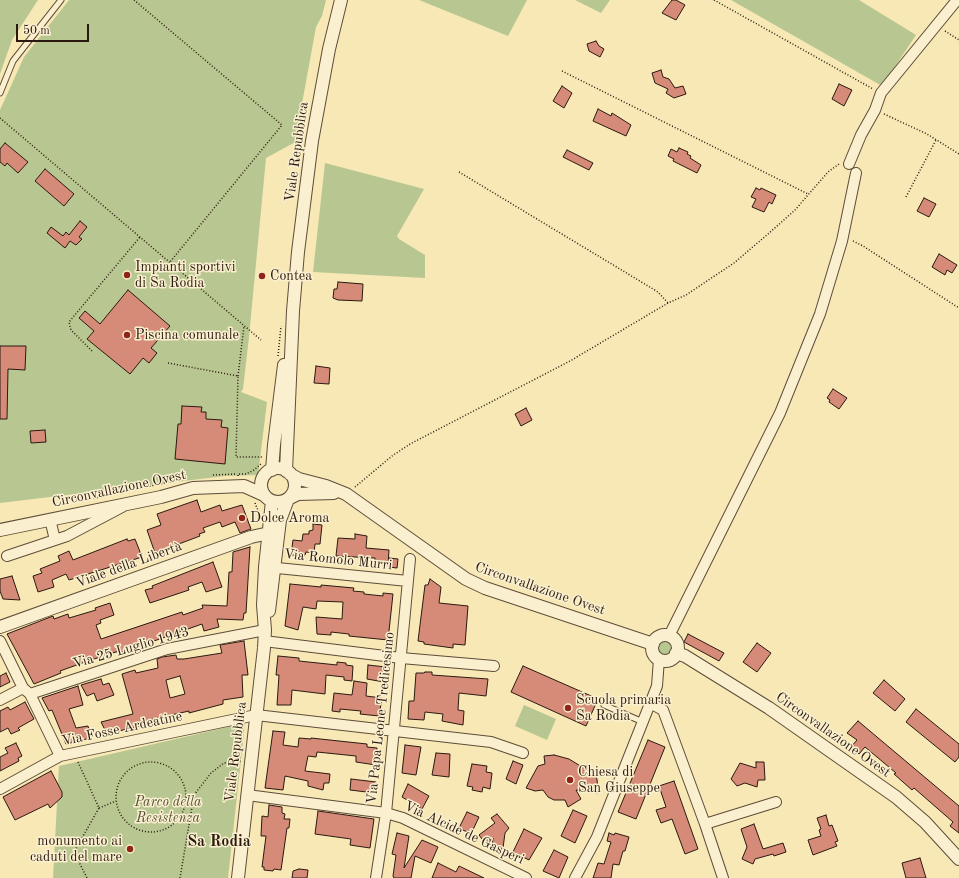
<!DOCTYPE html>
<meta charset="utf-8">
<style>
body{margin:0}
#map{position:relative;width:959px;height:878px;overflow:hidden;background:#f7e8b5;font-family:"Old Standard TT",serif}
canvas{display:block}
.scale{position:absolute;left:16px;top:24px;width:73px;height:18px;box-sizing:border-box;border:2px solid #2b1910;border-top:0;padding-left:5px;font-size:12px;line-height:14px;white-space:nowrap;color:#2b1910;-webkit-text-stroke:3px #faf0cf;paint-order:stroke}
</style>
<div id="map">
<canvas width="959" height="878"></canvas>
<div class="scale">50 m</div>
</div>
<script>
const ctx = document.querySelector('canvas').getContext('2d');
ctx.lineJoin = 'round';
function paint(path, color) {
  ctx.fillStyle = color;
  ctx.fill(path, 'evenodd');
}
function poly(rows) {
  const path = new Path2D();
  for (const r of rows) {
    if (r.length === 3) {
      path.moveTo(r[0] + r[2], r[1]);
      path.arc(r[0], r[1], r[2], 0, 2 * Math.PI);
      continue;
    }
    path.moveTo(r[0], r[1]);
    for (let i = 2; i < r.length; i += 2) path.lineTo(r[i], r[i + 1]);
  }
  return path;
}
function trace(path, color, width, dash) {
  ctx.strokeStyle = color;
  ctx.lineWidth = width;
  ctx.lineCap = dash ? 'butt' : 'round';
  ctx.setLineDash(dash || []);
  ctx.stroke(path);
}
function write(font, color, halo, rows, align = 'center') {
  ctx.font = font + ' "Old Standard TT",serif';
  ctx.lineWidth = 3;
  ctx.setLineDash([]);
  ctx.textBaseline = 'middle';
  ctx.strokeStyle = halo;
  ctx.fillStyle = color;
  for (const [text, x, y, turn = 0] of rows) {
    ctx.save();
    ctx.translate(x, y);
    ctx.rotate((+turn || 0) * Math.PI / 180);
    ctx.textAlign = isNaN(turn) ? turn : align;
    if (halo) ctx.strokeText(text, 0, 0);
    ctx.fillText(text, 0, 0);
    ctx.restore();
  }
}
const green = poly([
 [0,0,38,0,12,40,0,74],
 [69,0,326,0,322,16,316,27,299,120,301,128,299,140,266,158,249,337,243,389,241,392,267,402,258,475,225,476,0,503,0,110,24,57],
 [419,0,527,0,508,36],
 [575,0,610,0,601,13],
 [731,0,859,0,916,35,882,86],
 [325,163,424,189,397,236,399,239,425,255,425,278,313,272],
 [664,649,8],
 [524,705,556,719,547,740,515,726],
 [245,723,228,878,53,878,59,766]
]);
const building = poly([
 [672,0,676,0,685,5,676,20,662,13,672,0],
 [596,41,599,46,604,49,600,57,589,51,587,44,596,41],
 [661,70,663,77,669,79,675,88,683,86,686,94,674,98,666,93,668,89,655,83,652,73,661,70],
 [839,84,852,90,844,106,832,99,839,84],
 [562,86,572,93,564,108,553,101,562,86],
 [598,109,611,116,612,113,631,125,626,136,593,121,598,109],
 [5,143,28,162,18,173,7,163,5,166,0,162,0,149,5,143],
 [679,148,688,152,687,154,691,156,690,158,701,165,697,173,673,161,674,159,668,156,671,149,677,152,679,148],
 [567,150,593,163,589,170,563,157,567,150],
 [45,169,74,194,64,206,35,181,45,169],
 [756,188,760,190,761,188,776,195,772,204,769,202,764,212,752,207,756,199,751,197,756,188],
 [924,198,936,204,929,217,917,211,924,198],
 [80,221,87,227,79,237,82,239,76,245,70,241,65,248,47,233,51,227,63,236,66,232,69,235,80,221],
 [939,254,957,265,952,273,947,270,945,275,932,267,939,254],
 [338,282,363,284,362,301,338,300,333,298,334,289,337,289,338,282],
 [128,290,170,326,151,348,157,353,149,363,143,358,130,374,87,339,94,331,79,318,85,311,100,324,128,290],
 [0,346,26,346,25,370,8,369,7,419,0,419,0,346],
 [316,366,330,368,329,384,314,383,316,366],
 [833,389,847,398,839,409,829,402,830,400,827,398,833,389],
 [182,406,202,407,201,412,206,412,206,419,222,420,221,427,228,428,225,464,175,459,178,424,181,424,182,406],
 [526,408,532,420,521,426,515,414,526,408],
 [45,430,46,442,31,443,30,431,45,430],
 [197,500,201,512,220,505,222,511,242,505,251,529,240,533,235,522,222,527,220,522,203,528,205,532,199,534,200,536,155,553,147,530,161,525,157,514,197,500],
 [313,524,322,525,320,544,315,544,314,553,306,552,305,555,302,556,291,555,293,540,302,541,303,534,309,534,309,531,313,530,313,524],
 [355,534,367,536,366,548,389,550,388,565,375,564,375,558,336,556,338,538,355,539,355,534],
 [127,539,128,541,135,539,142,557,69,580,66,574,52,580,54,587,38,592,33,576,42,573,40,569,60,561,58,556,69,551,73,560,127,539],
 [250,547,246,613,244,613,243,620,217,619,219,627,204,631,202,624,120,653,119,651,85,662,60,671,61,673,34,684,7,634,53,616,54,619,68,614,69,618,96,610,95,608,110,603,114,615,100,620,101,623,96,625,101,639,182,612,183,615,203,608,202,605,227,606,229,572,232,572,233,552,250,547],
 [389,558,398,559,397,568,389,567,389,558],
 [213,562,222,587,206,592,202,582,188,587,189,590,150,603,145,590,153,588,152,586,213,562],
 [12,576,20,600,3,599,0,591,0,579,12,576],
 [430,579,441,587,439,603,468,606,465,645,453,644,453,648,424,644,424,642,418,641,425,585,428,585,430,579],
 [290,584,321,587,321,585,354,588,353,591,364,592,364,594,383,596,383,593,393,594,388,640,349,636,349,634,331,632,331,635,317,634,316,617,342,619,343,602,317,601,316,609,303,607,298,630,285,626,290,584],
 [688,634,724,653,719,661,684,642,688,634],
 [244,641,248,675,242,675,243,697,223,700,223,704,189,713,189,711,149,720,149,722,143,723,143,725,107,734,101,722,133,714,122,674,135,670,136,673,158,668,157,659,162,657,176,655,177,659,184,659,222,653,220,645,244,641],
 [180,676,185,694,170,698,166,680,180,676],
 [757,643,771,653,757,672,743,662,757,643],
 [278,656,299,658,299,661,337,665,337,662,346,663,346,665,353,666,352,681,344,680,344,677,326,675,325,694,292,690,291,705,277,705,279,675,276,675,278,656],
 [368,665,386,667,384,682,367,679,368,665],
 [523,666,598,699,586,726,511,692,523,666],
 [425,672,432,672,432,675,488,679,486,696,459,693,458,710,464,711,463,725,442,721,443,714,425,712,424,720,408,719,409,701,414,701,416,673,424,673,425,672],
 [6,673,10,682,0,687,0,676,6,673],
 [101,679,103,685,109,683,114,695,97,701,94,693,87,696,81,685,101,679],
 [884,680,905,699,895,711,873,693,884,680],
 [354,681,367,683,366,696,382,698,379,716,360,714,361,711,340,709,340,712,332,711,334,693,352,695,354,681],
 [78,686,83,705,69,709,76,728,88,726,91,738,66,744,52,710,49,711,42,698,78,686],
 [25,702,34,719,18,728,20,730,11,734,8,728,0,732,0,711,8,707,10,710,25,702],
 [916,709,959,744,959,757,955,762,906,722,916,709],
 [858,721,959,806,959,833,950,826,953,822,914,788,912,790,894,774,896,773,865,747,859,754,851,747,857,740,847,733,858,721],
 [273,731,285,732,283,745,298,747,299,738,311,739,311,738,367,744,367,747,377,748,376,765,356,762,356,756,317,752,316,757,308,756,305,771,330,774,329,783,324,783,323,790,308,786,308,781,285,776,283,790,265,788,273,731],
 [648,740,665,747,636,819,618,812,648,740],
 [16,743,22,756,18,758,19,761,0,771,0,757,8,753,5,748,16,743],
 [405,745,421,747,416,775,402,773,405,745],
 [436,753,450,754,449,777,432,775,436,753],
 [554,755,569,759,582,767,587,764,597,779,598,793,576,790,581,799,568,807,565,800,554,800,548,797,543,790,535,791,526,788,538,766,545,764,544,756,554,755],
 [513,761,523,765,516,784,506,779,513,761],
 [756,762,764,762,765,780,758,780,757,787,745,783,737,786,731,779,740,763,756,768,756,762],
 [472,764,487,766,486,772,492,773,490,789,483,787,482,792,472,790,473,787,467,786,472,764],
 [51,771,62,792,62,797,50,808,48,804,15,820,3,797,51,771],
 [351,779,376,782,375,793,350,790,351,779],
 [674,781,698,849,685,854,672,819,661,823,656,810,666,807,659,786,674,781],
 [408,784,429,796,422,809,402,797,408,784],
 [269,805,282,807,282,813,285,814,284,819,290,819,289,828,287,828,281,870,274,869,273,871,264,870,264,867,262,867,266,836,261,836,262,816,268,817,269,805],
 [573,810,587,816,575,843,561,836,573,810],
 [318,811,374,819,370,848,350,845,351,839,315,834,318,811],
 [467,812,479,817,471,834,459,828,467,812],
 [497,814,509,828,505,833,503,848,492,847,493,838,485,843,479,835,495,823,491,818,497,814],
 [826,815,829,826,832,825,838,841,835,842,837,846,813,855,808,840,821,836,819,830,821,829,817,818,826,815],
 [754,824,763,849,783,843,786,852,774,856,773,854,755,859,753,864,742,859,747,847,741,829,754,824],
 [524,829,542,838,529,860,513,852,524,829],
 [397,833,409,836,404,868,422,840,438,847,431,863,415,856,411,878,394,878,393,876,396,855,392,854,397,833],
 [609,833,614,835,615,833,629,837,625,851,623,851,619,865,613,864,611,878,593,878,598,863,604,864,611,842,607,841,609,833],
 [554,850,568,857,559,878,543,871,554,850],
 [920,858,926,878,906,878,902,863,920,858],
 [438,863,456,872,459,866,484,878,432,878,438,863],
 [299,869,308,870,307,878,292,878,293,871,299,869]
]);
const path = poly([
 [134,0,282,125,170,262],
 [714,0,873,89],
 [945,31,959,40],
 [562,71,808,194],
 [884,114,927,134,959,154],
 [0,118,261,340],
 [459,172,658,292,668,303],
 [906,197,936,140],
 [853,241,863,246,959,308],
 [92,351,71,330,69,322,140,237],
 [278,356,281,326],
 [168,363,238,376,236,457,262,457],
 [238,376,244,326],
 [213,475,237,474],
 [238,476,238,474,246,474,254,470,262,463],
 [355,487,392,456,410,444,570,361,668,303,686,295,734,263,768,234,795,210,828,172,839,164],
 [82,501,178,480],
 [255,503,260,516],
 [78,762,99,808,74,852,87,878],
 [151,797,35],
 [99,808,116,801],
 [180,878,194,795,211,773,224,763,241,761]
]);
const service = poly([
 [0,93,13,61,61,0],
 [604,705,643,722]
]);
const minor = poly([
 [849,164,861,135,875,110,881,93,957,0],
 [50,519,55,540],
 [7,556,67,536,122,507],
 [267,567,408,581],
 [669,636,780,413,820,314,842,241,856,173],
 [0,641,23,688,30,694,60,756],
 [264,641,401,658,494,666],
 [30,694,167,649,265,630],
 [0,700,23,688],
 [650,703,663,710,705,824,723,878],
 [0,789,60,756,256,715,491,742,523,753],
 [247,795,386,813,403,818,526,878],
 [705,824,776,802],
 [376,878,386,813,410,559],
 [575,878,597,837,657,686,659,659]
]);
const tertiary = poly([
 [278,485,17],
 [272,470,274,445,284,365],
 [286,471,293,311,298,252,312,141,329,49,341,0],
 [290,474,299,479,326,486,346,494,466,579,485,588,653,644],
 [288,499,298,494,334,493],
 [0,530,161,497,193,488,244,486,264,495],
 [269,611,280,520,288,499],
 [0,627,251,537,269,533],
 [665,648,13],
 [676,653,685,656,769,708,896,797,925,822,959,859],
 [238,878,264,648,265,630,263,605,265,567,272,501]
]);
const markers = [
 [127,275,4,"#8f2418"],
 [262,276,4,"#8f2418"],
 [127,335,4,"#8f2418"],
 [242,518,4,"#8f2418"],
 [568,708,4,"#8f2418"],
 [570,780,4,"#8f2418"],
 [130,849,4,"#8f2418"]
];
const streetNames = [
 ["Viale Repubblica",297,152,-82],
 ["Circonvallazione Ovest",119,489,-12],
 ["Via Romolo Murri",338,560,6],
 ["Viale della Libertà",129,565,-20],
 ["Circonvallazione Ovest",540,589,19],
 ["Via 25 Luglio 1943",131,648,-16],
 ["Via Papa Leone Tredicesimo",381,718,-84],
 ["Via Fosse Ardeatine",122,729,-12],
 ["Circonvallazione Ovest",833,735,35],
 ["Viale Repubblica",236,752,-83],
 ["Via Alcide de Gasperi",464,833,25]
];
const poiNames = [
 ["Impianti sportivi",135,267],
 ["di Sa Rodia",135,283],
 ["Contea",270,276],
 ["Piscina comunale",135,335],
 ["Dolce Aroma",250,518],
 ["Scuola primaria",576,700],
 ["Sa Rodia",576,716],
 ["Chiesa di",578,772],
 ["San Giuseppe",578,788],
 ["monumento ai",122,841,"right"],
 ["caduti del mare",122,857,"right"]
];
const parkNames = [
 ["Parco della",168,802],
 ["Resistenza",168,818]
];
const quarterNames = [
 ["Sa Rodia",219,842]
];
paint(green, '#b8c791');
paint(building, '#d58b78');
trace(building, '#2b1910', 1);
trace(service, '#5e4d39', 7);
trace(minor, '#5e4d39', 12);
trace(tertiary, '#5e4d39', 14);
trace(path, '#2b1910', 1.5, [1, 2]);
trace(service, '#faf0cf', 5);
trace(minor, '#faf0cf', 10);
trace(tertiary, '#faf0cf', 12);
for (const [x, y, r, color] of markers) {
  const dot = new Path2D();
  dot.arc(x, y, r, 0, 2 * Math.PI);
  ctx.fillStyle = color;
  ctx.fill(dot);
  trace(dot, '#faf0cf', 1.5);
}
write('14px', '#2b1910', '#faf0cf', streetNames);
write('14px', '#2b1910', '#faf0cf', poiNames, 'left');
write('italic 14px', '#554d37', '#faf0cf', parkNames);
write('bold 16px', '#2b1910', '#faf0cf', quarterNames);
</script>
